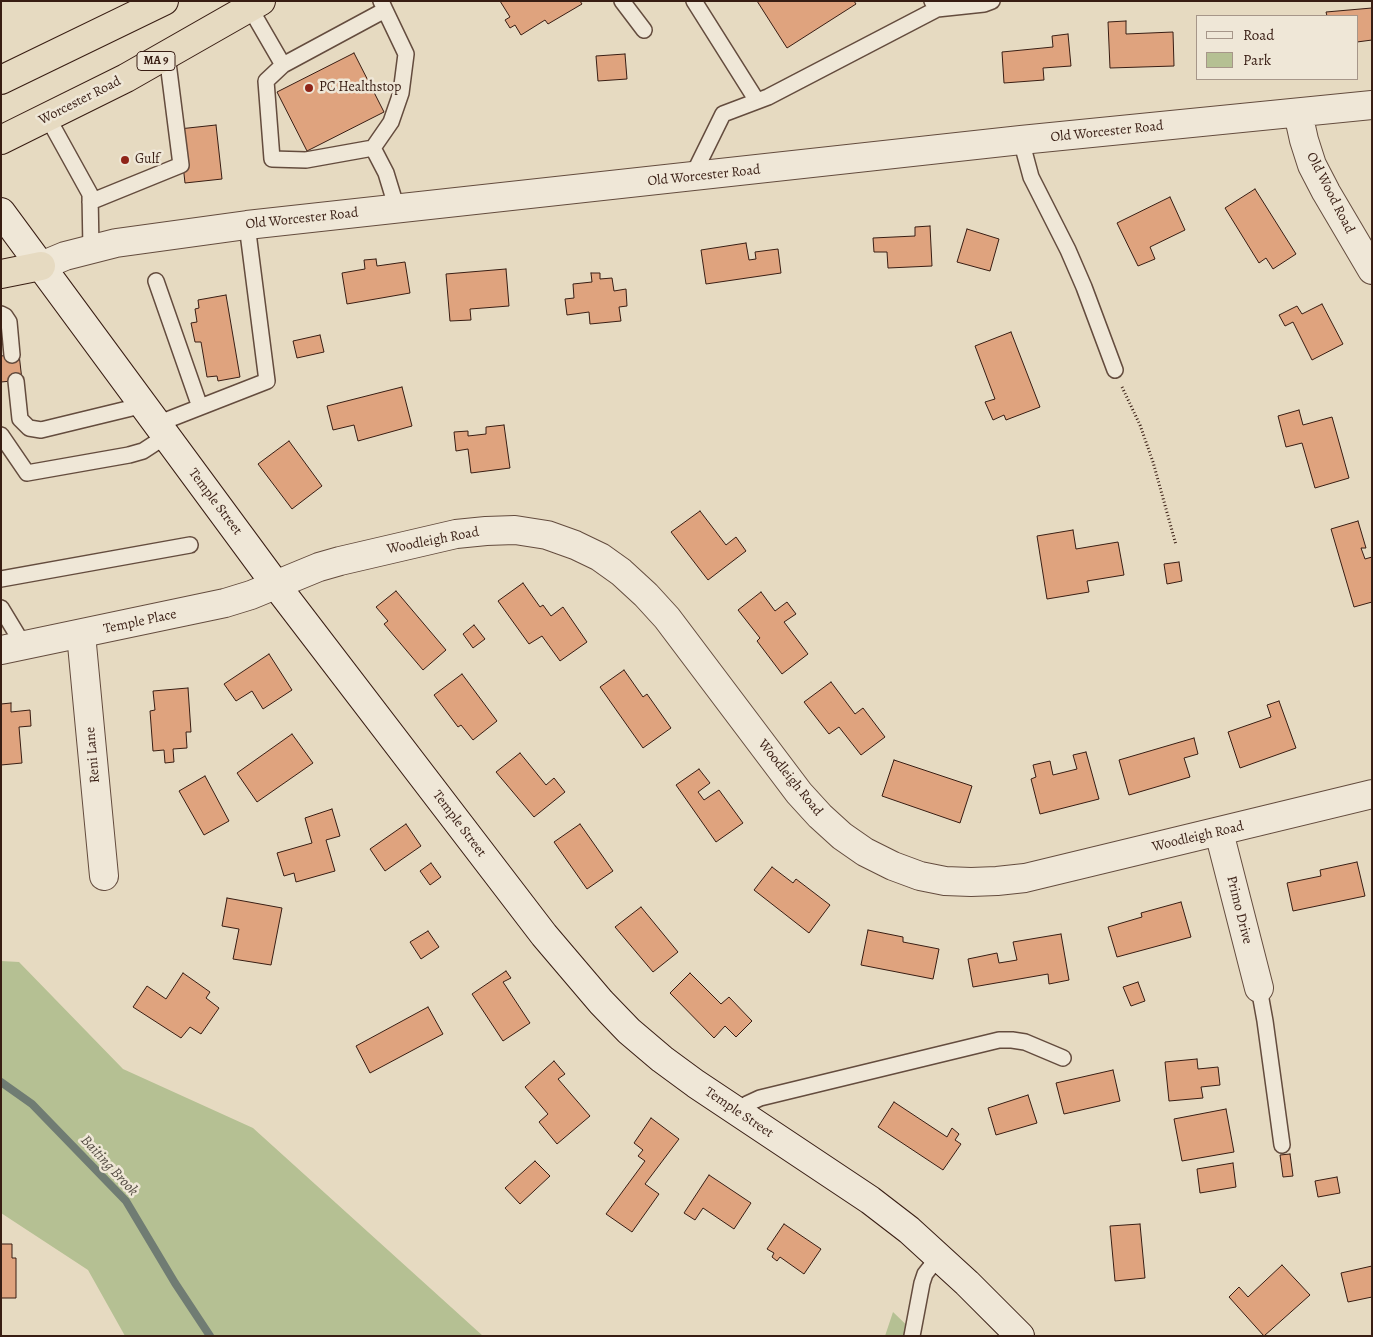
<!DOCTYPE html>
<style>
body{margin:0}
#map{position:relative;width:1373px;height:1337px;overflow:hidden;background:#e6dac1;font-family:Alegreya,serif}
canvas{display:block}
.frame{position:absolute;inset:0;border:2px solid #381d13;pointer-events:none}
.legend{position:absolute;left:1196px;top:15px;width:162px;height:65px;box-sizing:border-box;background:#efe7d7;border:1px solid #a69689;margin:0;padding:6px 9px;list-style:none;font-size:15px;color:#381d13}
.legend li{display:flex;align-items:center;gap:10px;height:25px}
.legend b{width:25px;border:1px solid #a69689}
</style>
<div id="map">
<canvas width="1373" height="1337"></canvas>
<div class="frame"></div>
<ul class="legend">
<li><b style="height:6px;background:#efe7d7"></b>Road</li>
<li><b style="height:14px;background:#b5c093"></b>Park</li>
</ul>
</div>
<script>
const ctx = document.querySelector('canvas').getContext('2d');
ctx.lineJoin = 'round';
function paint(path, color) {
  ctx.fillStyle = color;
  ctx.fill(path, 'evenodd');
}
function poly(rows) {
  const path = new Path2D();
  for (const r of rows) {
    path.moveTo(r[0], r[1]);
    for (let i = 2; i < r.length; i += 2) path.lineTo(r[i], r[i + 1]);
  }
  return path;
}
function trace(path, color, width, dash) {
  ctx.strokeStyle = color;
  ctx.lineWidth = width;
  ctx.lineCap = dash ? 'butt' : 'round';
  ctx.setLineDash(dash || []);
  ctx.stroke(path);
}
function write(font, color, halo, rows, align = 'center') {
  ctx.font = font + ' Alegreya,serif';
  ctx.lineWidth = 5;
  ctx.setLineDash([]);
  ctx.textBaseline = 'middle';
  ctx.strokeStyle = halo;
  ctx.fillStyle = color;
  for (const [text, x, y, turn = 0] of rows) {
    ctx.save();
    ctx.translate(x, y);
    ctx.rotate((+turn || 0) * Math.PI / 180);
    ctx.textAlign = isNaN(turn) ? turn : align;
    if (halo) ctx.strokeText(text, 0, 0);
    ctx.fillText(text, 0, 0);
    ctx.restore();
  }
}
const green = poly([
 [1,961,19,962,123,1069,253,1128,483,1336,125,1336,88,1270,1,1213],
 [893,1312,918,1336,885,1336]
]);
const stream = poly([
 [1,1082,32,1104,126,1201,175,1283,210,1336]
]);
const building = poly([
 [500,1,580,1,582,4,548,24,545,20,521,35,515,25,510,28,505,20,510,17,500,1],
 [757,1,854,1,856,4,787,48,757,1],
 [1372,8,1372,40,1357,42,1357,16,1327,16,1326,12,1372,8],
 [1126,21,1126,34,1173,32,1174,66,1110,68,1108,22,1126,21],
 [1068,34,1071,66,1043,68,1044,80,1004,83,1002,52,1053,47,1052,36,1068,34],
 [354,53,384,112,307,151,277,92,354,53],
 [625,54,627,79,598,81,596,56,625,54],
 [216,125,222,179,185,183,179,129,216,125],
 [1255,189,1296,254,1273,269,1266,258,1259,263,1225,208,1255,189],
 [1170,197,1185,230,1150,247,1155,259,1138,266,1117,223,1170,197],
 [930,226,932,266,888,268,887,252,874,252,873,238,915,236,915,227,930,226],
 [967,229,999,239,990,271,957,262,967,229],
 [746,243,749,260,756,259,755,252,778,249,781,273,706,284,701,250,746,243],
 [376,259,377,266,405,262,410,293,347,304,342,273,365,269,364,260,376,259],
 [506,269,509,306,470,309,471,320,450,321,446,274,506,269],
 [591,273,600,273,600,279,612,278,614,291,626,289,627,306,619,307,621,321,590,324,589,312,567,315,565,299,574,298,573,284,592,282,591,273],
 [226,295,240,377,218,381,217,376,207,377,201,342,195,342,191,323,197,322,195,309,199,308,198,300,226,295],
 [1322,304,1343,344,1312,360,1293,322,1285,326,1279,315,1297,306,1302,314,1322,304],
 [1011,332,1040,407,1006,420,1004,415,993,420,985,402,995,399,975,346,1011,332],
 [320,335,324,352,297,358,293,341,320,335],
 [19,354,22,380,1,382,1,356,19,354],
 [402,387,412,426,358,441,354,425,333,430,327,406,402,387],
 [1299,410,1303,425,1332,417,1349,478,1315,488,1302,443,1286,447,1278,416,1299,410],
 [504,425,510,468,471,473,468,449,456,451,454,432,468,431,468,436,486,434,486,427,504,425],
 [289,441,322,486,292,509,258,464,289,441],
 [700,511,726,545,736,537,746,551,708,580,671,532,700,511],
 [1358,521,1366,548,1361,548,1365,559,1372,557,1372,602,1354,607,1331,529,1358,521],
 [1073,530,1076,549,1118,542,1124,575,1087,581,1089,592,1047,599,1037,536,1073,530],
 [1179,562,1182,581,1167,584,1164,564,1179,562],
 [523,583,540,607,543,605,551,616,563,607,587,642,560,661,542,636,529,644,498,601,523,583],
 [396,591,446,650,423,670,384,624,388,621,376,607,396,591],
 [761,592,775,611,787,602,796,614,784,622,808,654,782,674,757,641,760,638,738,610,761,592],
 [474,625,485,639,473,648,463,634,474,625],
 [269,654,292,690,263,709,252,691,236,701,224,684,269,654],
 [624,670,643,697,647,694,671,728,643,748,600,687,624,670],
 [462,674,497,721,473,740,461,725,458,727,434,695,462,674],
 [831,682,855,714,863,708,885,737,861,755,839,727,829,734,804,702,831,682],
 [188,688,191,732,186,732,187,748,173,749,174,762,165,763,164,750,153,751,150,711,155,710,153,691,188,688],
 [1279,701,1296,748,1240,768,1228,732,1271,717,1267,705,1279,701],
 [11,703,11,712,30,710,31,726,19,727,22,763,1,765,1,704,11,703],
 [292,734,313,763,257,802,237,773,292,734],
 [1194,738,1198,754,1184,758,1190,777,1129,795,1119,760,1194,738],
 [1086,752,1099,799,1040,814,1031,779,1036,777,1033,765,1050,761,1053,775,1077,769,1073,755,1086,752],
 [520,753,546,785,554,778,565,792,534,817,496,772,520,753],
 [894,760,972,786,960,823,882,796,894,760],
 [699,769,710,783,698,792,704,800,719,790,743,823,716,842,676,785,699,769],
 [205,776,229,821,204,835,179,791,205,776],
 [332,809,340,836,326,840,335,871,296,882,294,873,284,876,277,853,312,843,305,818,332,809],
 [406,824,421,846,385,871,370,849,406,824],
 [580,824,613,871,587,889,554,842,580,824],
 [1357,862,1365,896,1293,911,1287,883,1321,876,1320,870,1357,862],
 [431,863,441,877,430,885,420,871,431,863],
 [772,867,793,883,796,879,830,905,809,933,754,890,772,867],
 [227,898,282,908,271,965,233,959,239,929,222,926,227,898],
 [1181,902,1191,937,1117,957,1108,927,1142,917,1141,913,1181,902],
 [641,907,678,952,653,972,615,927,641,907],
 [868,930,903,937,903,942,939,949,933,979,861,965,868,930],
 [428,931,439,947,421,959,410,942,428,931],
 [1061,934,1069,980,1049,984,1048,974,973,987,968,959,997,953,999,963,1017,960,1013,942,1061,934],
 [506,971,511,978,503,982,530,1023,503,1041,472,994,506,971],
 [183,973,210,992,206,998,219,1008,201,1034,190,1027,181,1038,133,1007,147,986,166,999,183,973],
 [690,973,721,1004,729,997,752,1021,736,1037,725,1026,714,1038,670,993,690,973],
 [1138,982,1145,1001,1131,1006,1123,987,1138,982],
 [428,1007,443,1034,370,1073,356,1046,428,1007],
 [1197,1059,1198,1069,1218,1067,1220,1085,1201,1087,1203,1098,1169,1101,1165,1062,1197,1059],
 [554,1061,565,1074,558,1079,590,1116,557,1144,539,1122,548,1114,525,1087,554,1061],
 [1113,1070,1120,1101,1064,1114,1056,1083,1113,1070],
 [1028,1095,1037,1123,996,1135,988,1108,1028,1095],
 [894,1102,947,1137,952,1128,959,1134,955,1140,961,1144,943,1170,878,1127,894,1102],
 [1226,1109,1234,1152,1182,1161,1174,1119,1226,1109],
 [651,1118,679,1139,645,1184,659,1194,632,1232,606,1214,645,1161,638,1156,643,1150,634,1143,651,1118],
 [1290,1154,1293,1176,1283,1177,1280,1155,1290,1154],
 [535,1161,550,1176,520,1204,505,1188,535,1161],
 [1233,1163,1236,1187,1200,1193,1197,1169,1233,1163],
 [709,1175,751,1203,734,1229,703,1208,695,1220,684,1213,709,1175],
 [1337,1177,1340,1193,1318,1197,1315,1181,1337,1177],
 [784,1224,821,1249,804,1274,780,1257,777,1261,772,1257,774,1253,767,1249,784,1224],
 [1140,1224,1145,1278,1115,1281,1110,1226,1140,1224],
 [1,1244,12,1244,12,1258,16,1258,16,1298,1,1298,1,1244],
 [1282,1265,1310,1295,1264,1336,1229,1297,1239,1287,1248,1297,1282,1265],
 [1372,1266,1372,1297,1348,1302,1341,1273,1372,1266]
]);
const path = poly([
 [1122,387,1140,425,1153,462,1176,545]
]);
const lane = poly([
 [622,1,644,30],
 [694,1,757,101],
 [250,8,283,65,385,10,381,1],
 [937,9,984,4,992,1],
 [283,65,266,81,272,159,306,160,373,148,386,173,397,209],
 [48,118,90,194,91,249],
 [1021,140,1031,177,1068,250,1084,287,1115,370],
 [373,148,391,122,401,93,406,54,385,10],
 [692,177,723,114,768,97,937,9,932,1],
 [90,202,181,165,167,55],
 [156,281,200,407],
 [1,314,5,316,9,322,12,355],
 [16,381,20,419,29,428,41,430,144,405],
 [157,424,267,381,247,225],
 [1,435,27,473,129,455,143,451,166,436],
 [1,579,190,545],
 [1,608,24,646],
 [1259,988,1265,1021,1282,1145],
 [738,1112,747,1104,760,1098,999,1040,1012,1040,1025,1042,1063,1058],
 [912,1336,922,1283,925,1274,939,1256]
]);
const street = poly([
 [1298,113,1304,140,1312,165,1326,192,1372,270],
 [41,266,65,256,116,243,247,225,1021,140,1372,105],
 [81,634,104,876],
 [1,650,225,603,251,595,319,567,340,561,456,534,486,531,515,530,547,535,575,545,600,557,621,572,646,595,667,618,799,793,820,816,842,836,865,852,893,866,920,876,945,881,971,882,997,881,1025,878,1372,794],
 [1219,832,1259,988]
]);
const secondary = poly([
 [1,212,276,585,544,935,601,1002,629,1031,662,1059,696,1084,870,1200,909,1230,967,1283,1020,1336]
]);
const highway = poly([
 [1,80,164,1],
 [1,140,126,78,261,1],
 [1,274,41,266]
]);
const markers = [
 [309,88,5,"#8f2418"],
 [125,160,5,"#8f2418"]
];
const shields = [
 [156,61,38]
];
const shieldNames = [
 ["MA 9",156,61]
];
const poiNames = [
 ["PC Healthstop",319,88],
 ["Gulf",135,160]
];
const streetNames = [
 ["Worcester Road",80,101,-27],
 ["Old Worcester Road",1107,132,-6],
 ["Old Worcester Road",704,176,-6],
 ["Old Wood Road",1330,193,63],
 ["Old Worcester Road",302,219,-6],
 ["Temple Street",215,502,53],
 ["Woodleigh Road",433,541,-11],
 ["Temple Place",140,622,-12],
 ["Reni Lane",93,755,-95],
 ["Woodleigh Road",790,778,51],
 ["Temple Street",459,824,53],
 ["Woodleigh Road",1198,837,-13],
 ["Primo Drive",1239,910,76],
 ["Temple Street",739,1113,34]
];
const waterNames = [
 ["Baiting Brook",109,1166,47]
];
paint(green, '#b5c093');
trace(stream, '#707c73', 8);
paint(building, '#dfa37e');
trace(building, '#381d13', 1);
trace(lane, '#644c3e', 18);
trace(street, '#644c3e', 30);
trace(secondary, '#381d13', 30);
trace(highway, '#381d13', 30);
trace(path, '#381d13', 3, [1, 2.5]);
trace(lane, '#efe7d7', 15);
trace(street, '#efe7d7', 28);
trace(secondary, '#efe7d7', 28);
trace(highway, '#e6dac1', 28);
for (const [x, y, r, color] of markers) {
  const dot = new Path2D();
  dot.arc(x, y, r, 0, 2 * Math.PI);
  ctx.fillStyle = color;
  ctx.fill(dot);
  trace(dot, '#efe7d7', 2);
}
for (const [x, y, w] of shields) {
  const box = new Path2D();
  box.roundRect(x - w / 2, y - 9.5, w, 19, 4);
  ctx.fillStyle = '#efe7d7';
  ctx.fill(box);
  trace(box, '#381d13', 1);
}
write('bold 12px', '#381d13', null, shieldNames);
write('14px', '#381d13', '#efe7d7', poiNames, 'left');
write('14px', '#381d13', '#efe7d7', streetNames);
write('italic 15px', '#544c43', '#efe7d7', waterNames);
</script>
